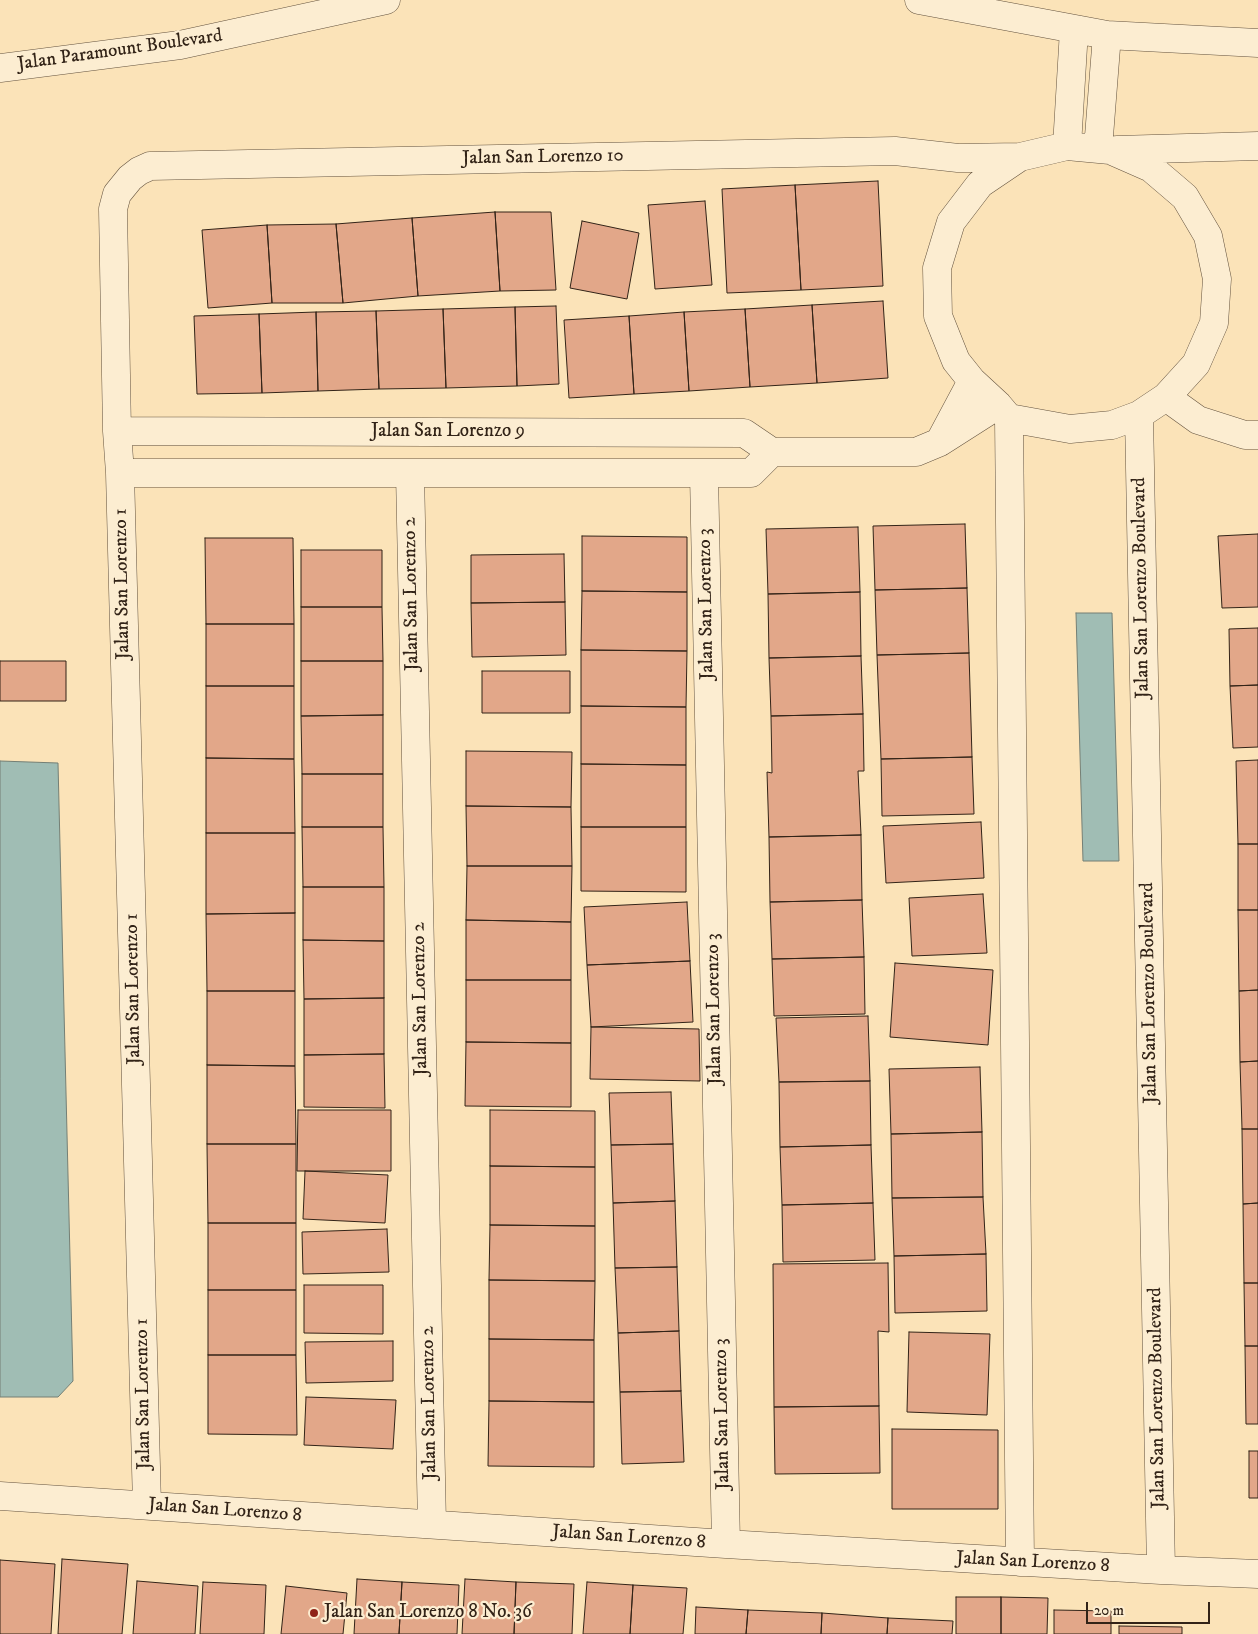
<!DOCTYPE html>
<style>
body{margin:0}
#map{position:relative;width:1258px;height:1634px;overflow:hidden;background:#fbe3b8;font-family:"IM FELL DW Pica",serif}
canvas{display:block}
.scale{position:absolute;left:1086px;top:1602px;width:124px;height:22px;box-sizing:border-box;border:2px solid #322317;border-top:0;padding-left:6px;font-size:15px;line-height:18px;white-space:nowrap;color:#322317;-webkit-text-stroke:4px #fcedd1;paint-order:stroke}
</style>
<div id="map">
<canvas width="1258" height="1634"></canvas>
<div class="scale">20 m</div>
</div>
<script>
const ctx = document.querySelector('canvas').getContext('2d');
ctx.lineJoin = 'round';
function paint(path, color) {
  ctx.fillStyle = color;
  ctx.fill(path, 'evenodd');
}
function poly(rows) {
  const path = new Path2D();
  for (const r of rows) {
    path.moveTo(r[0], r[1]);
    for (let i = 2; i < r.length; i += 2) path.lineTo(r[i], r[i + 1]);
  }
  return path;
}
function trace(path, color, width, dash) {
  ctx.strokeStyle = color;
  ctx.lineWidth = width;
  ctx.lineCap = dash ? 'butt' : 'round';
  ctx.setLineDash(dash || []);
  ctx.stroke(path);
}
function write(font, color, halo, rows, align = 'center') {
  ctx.font = font + ' "IM FELL DW Pica",serif';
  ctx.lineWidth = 4.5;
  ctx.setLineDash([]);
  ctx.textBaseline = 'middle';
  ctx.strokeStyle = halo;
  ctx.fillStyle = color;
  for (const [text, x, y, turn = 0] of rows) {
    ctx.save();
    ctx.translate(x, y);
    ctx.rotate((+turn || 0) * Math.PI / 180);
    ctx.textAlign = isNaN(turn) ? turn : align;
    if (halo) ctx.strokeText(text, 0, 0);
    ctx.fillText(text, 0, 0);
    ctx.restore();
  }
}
const water = poly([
 [1076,613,1112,613,1119,861,1083,861,1076,613],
 [0,761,58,763,73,1381,58,1397,0,1397,0,761]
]);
const building = poly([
 [878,181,883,286,801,290,795,185,878,181],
 [795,185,801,290,727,293,722,189,795,185],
 [705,201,712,285,655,289,648,205,705,201],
 [495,212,500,291,418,296,412,218,495,212],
 [495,212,551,212,556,290,500,291,495,212],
 [412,218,418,296,343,303,336,224,412,218],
 [582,221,639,233,627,299,570,288,582,221],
 [336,224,343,303,272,303,267,225,336,224],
 [267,225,272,303,208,308,202,230,267,225],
 [883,301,888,378,817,383,812,305,883,301],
 [812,305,817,383,750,387,745,309,812,305],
 [556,306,559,384,517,386,515,307,556,306],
 [515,307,517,386,446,388,443,309,515,307],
 [443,309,446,388,379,389,376,311,443,309],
 [745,309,750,387,689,391,684,312,745,309],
 [376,311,379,389,318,391,316,312,376,311],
 [316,312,318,391,262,393,259,314,316,312],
 [684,312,689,391,634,394,629,316,684,312],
 [259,314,262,393,197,394,194,316,259,314],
 [629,316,634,394,569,398,564,320,629,316],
 [965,524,967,588,875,590,873,526,965,524],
 [858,527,860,592,768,594,766,529,858,527],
 [1258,534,1258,607,1222,608,1218,536,1258,534],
 [582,536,687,537,687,592,582,591,582,536],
 [205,538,293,538,294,624,206,624,205,538],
 [301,550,382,550,382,607,301,607,301,550],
 [564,554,565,602,471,603,471,555,564,554],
 [967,588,969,653,877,655,875,590,967,588],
 [582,591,687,592,687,651,581,650,582,591],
 [860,592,861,656,769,658,768,594,860,592],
 [565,602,566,655,472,657,471,603,565,602],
 [301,607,382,607,383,661,301,661,301,607],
 [206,624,294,624,294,686,206,686,206,624],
 [1258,628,1258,685,1230,686,1229,629,1258,628],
 [581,650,687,651,686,707,581,706,581,650],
 [969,653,972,757,881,759,877,655,969,653],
 [861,656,863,714,771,716,769,658,861,656],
 [0,661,66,661,66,701,0,701,0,661],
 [301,661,383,661,383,715,301,716,301,661],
 [482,671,570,671,570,713,482,713,482,671],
 [1258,685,1258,747,1233,748,1230,686,1258,685],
 [206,686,294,686,294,759,206,758,206,686],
 [581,706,686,707,686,765,581,764,581,706],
 [863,714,864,771,858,771,861,835,769,837,767,772,772,773,771,716,863,714],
 [383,715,383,774,302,774,301,716,383,715],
 [466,751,572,752,571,807,466,806,466,751],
 [972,757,974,814,882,816,881,759,972,757],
 [206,758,294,759,295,833,206,833,206,758],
 [1258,760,1258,844,1238,844,1236,761,1258,760],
 [581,764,686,765,686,827,581,827,581,764],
 [302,774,383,774,383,827,302,827,302,774],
 [466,806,571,807,572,866,467,866,466,806],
 [981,822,984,878,886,883,883,826,981,822],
 [302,827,383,827,384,887,303,887,302,827],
 [581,827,686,827,686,892,581,891,581,827],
 [206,833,295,833,295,913,206,914,206,833],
 [861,835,862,900,770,902,769,837,861,835],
 [1238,844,1258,844,1258,910,1238,910,1238,844],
 [467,866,572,866,571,922,466,920,467,866],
 [303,887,384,887,384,941,303,940,303,887],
 [983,894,987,953,912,956,909,898,983,894],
 [862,900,864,957,772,959,770,902,862,900],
 [687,902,690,961,587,965,584,907,687,902],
 [1238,910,1258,910,1258,990,1239,991,1238,910],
 [295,913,295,991,207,991,206,914,295,913],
 [466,920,571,922,571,980,466,980,466,920],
 [303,940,384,941,384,998,304,999,303,940],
 [864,957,865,1014,774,1016,772,959,864,957],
 [690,961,693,1022,591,1027,587,965,690,961],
 [895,963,993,970,988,1045,890,1037,895,963],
 [466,980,571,980,571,1043,466,1042,466,980],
 [1258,990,1258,1061,1240,1062,1239,991,1258,990],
 [207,991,295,991,295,1066,207,1065,207,991],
 [384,998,384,1054,304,1055,304,999,384,998],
 [868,1016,870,1081,779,1082,776,1018,868,1016],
 [591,1027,699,1029,700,1081,590,1079,591,1027],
 [466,1042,571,1043,571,1107,465,1106,466,1042],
 [384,1054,385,1108,304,1107,304,1055,384,1054],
 [1258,1061,1258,1129,1242,1129,1240,1062,1258,1061],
 [207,1065,295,1066,296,1144,207,1144,207,1065],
 [980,1067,982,1132,891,1134,889,1069,980,1067],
 [870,1081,871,1145,780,1147,779,1082,870,1081],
 [671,1092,673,1144,611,1145,609,1093,671,1092],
 [298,1110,391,1110,391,1171,297,1171,298,1110],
 [490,1110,595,1111,595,1167,490,1166,490,1110],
 [1242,1129,1258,1129,1258,1203,1243,1204,1242,1129],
 [982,1132,983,1197,892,1198,891,1134,982,1132],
 [207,1144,296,1144,296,1223,208,1223,207,1144],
 [673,1144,675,1201,613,1203,611,1145,673,1144],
 [871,1145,873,1203,782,1205,780,1147,871,1145],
 [490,1166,595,1167,595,1226,490,1225,490,1166],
 [305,1171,388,1175,385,1223,303,1219,305,1171],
 [983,1197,986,1254,894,1256,892,1198,983,1197],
 [675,1201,677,1267,615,1268,613,1203,675,1201],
 [873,1203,875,1260,783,1262,782,1205,873,1203],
 [1258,1203,1258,1283,1244,1283,1243,1204,1258,1203],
 [208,1223,296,1223,296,1290,208,1290,208,1223],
 [490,1225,595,1226,595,1281,489,1280,490,1225],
 [387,1229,389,1272,303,1274,302,1232,387,1229],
 [986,1254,987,1311,895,1313,894,1256,986,1254],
 [888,1263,889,1332,878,1331,879,1406,774,1407,773,1264,888,1263],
 [677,1267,679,1331,618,1333,615,1268,677,1267],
 [489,1280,595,1281,594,1340,489,1339,489,1280],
 [1244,1283,1258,1283,1258,1346,1245,1346,1244,1283],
 [304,1285,383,1285,383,1334,304,1333,304,1285],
 [208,1290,296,1290,296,1355,208,1355,208,1290],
 [679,1331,681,1391,620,1392,618,1333,679,1331],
 [909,1332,990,1334,987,1415,907,1412,909,1332],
 [489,1339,594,1340,594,1402,489,1401,489,1339],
 [393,1341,393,1381,306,1383,305,1342,393,1341],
 [1245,1346,1258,1346,1258,1424,1246,1424,1245,1346],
 [208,1355,296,1355,297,1435,208,1434,208,1355],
 [681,1391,684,1462,622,1464,620,1392,681,1391],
 [306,1397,396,1400,393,1449,304,1445,306,1397],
 [489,1401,594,1402,594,1467,488,1466,489,1401],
 [879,1406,880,1473,775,1474,774,1407,879,1406],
 [892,1429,998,1430,998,1509,892,1509,892,1429],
 [1249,1451,1258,1451,1258,1498,1249,1498,1249,1451],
 [62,1559,128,1564,122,1634,58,1634,62,1559],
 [0,1560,55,1564,51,1634,0,1634,0,1560],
 [357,1579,402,1582,399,1634,354,1634,357,1579],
 [465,1579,516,1582,514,1634,462,1634,465,1579],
 [137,1581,198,1586,195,1634,133,1634,137,1581],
 [203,1582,266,1585,264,1634,200,1634,203,1582],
 [402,1582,459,1585,457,1634,399,1634,402,1582],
 [516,1582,574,1584,572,1634,514,1634,516,1582],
 [587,1582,633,1585,630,1634,583,1634,587,1582],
 [633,1585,687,1588,683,1634,630,1634,633,1585],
 [286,1586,347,1593,343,1634,281,1634,286,1586],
 [956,1597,1001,1597,1001,1634,956,1634,956,1597],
 [1001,1597,1048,1598,1047,1634,1001,1634,1001,1597],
 [696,1607,748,1610,746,1634,695,1634,696,1607],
 [748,1610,822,1613,821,1634,746,1634,748,1610],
 [1054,1610,1111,1611,1111,1634,1054,1634,1054,1610],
 [822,1613,888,1618,887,1634,821,1634,822,1613],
 [888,1618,953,1621,952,1634,887,1634,888,1618],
 [1119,1626,1182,1627,1182,1634,1119,1634,1119,1626]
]);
const minor = poly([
 [919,0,1107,35,1258,43],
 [0,68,180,45,386,0],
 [1067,146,1110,150,1151,168,1171,185,1185,197,1208,236,1217,279,1214,323,1196,364,1166,397,1139,415,1112,425,1070,429,1009,418,998,405,972,381,956,361,938,316,937,268,951,222,980,184,1020,157,1067,146],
 [1067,146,1074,30],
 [1098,149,1107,35],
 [1117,150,1258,146],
 [1166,397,1198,420,1245,435,1258,435],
 [1139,415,1161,1570],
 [1009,418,1020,1562],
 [117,431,744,433,772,452,916,452,940,442,998,405],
 [940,441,972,381],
 [120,473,751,473,772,452],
 [410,473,432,1524],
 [704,474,726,1544],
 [0,1496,726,1544,1161,1570,1258,1574],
 [147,1505,120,473,117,431,113,209,117,194,130,178,139,171,150,166,895,151,958,158,1020,157]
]);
const markers = [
 [314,1613,5,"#8f2418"]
];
const streetNames = [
 ["Jalan Paramount Boulevard",120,51,-8],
 ["Jalan San Lorenzo 10",543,158,-1],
 ["Jalan San Lorenzo 9",448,432],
 ["Jalan San Lorenzo 1",123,584,-91],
 ["Jalan San Lorenzo Boulevard",1142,588,-91],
 ["Jalan San Lorenzo 2",412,594,-91],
 ["Jalan San Lorenzo 3",707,604,-91],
 ["Jalan San Lorenzo 1",134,989,-91],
 ["Jalan San Lorenzo Boulevard",1150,993,-91],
 ["Jalan San Lorenzo 2",421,999,-91],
 ["Jalan San Lorenzo 3",715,1009,-91],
 ["Jalan San Lorenzo 1",144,1394,-91],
 ["Jalan San Lorenzo Boulevard",1158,1398,-91],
 ["Jalan San Lorenzo 2",430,1403,-91],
 ["Jalan San Lorenzo 3",723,1414,-91],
 ["Jalan San Lorenzo 8",225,1511,4],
 ["Jalan San Lorenzo 8",629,1538,4],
 ["Jalan San Lorenzo 8",1033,1563,3]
];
const poiNames = [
 ["Jalan San Lorenzo 8 No. 36",324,1613]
];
paint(water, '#a0bdb4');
trace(water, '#747f75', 1);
paint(building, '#e2a789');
trace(building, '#322317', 1);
trace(minor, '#64533f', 29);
trace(minor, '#fcedd1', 28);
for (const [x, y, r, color] of markers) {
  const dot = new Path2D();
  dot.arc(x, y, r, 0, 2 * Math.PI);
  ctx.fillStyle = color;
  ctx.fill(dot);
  trace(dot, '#fcedd1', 2);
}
write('19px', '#322317', '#fcedd1', streetNames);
write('19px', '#322317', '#fcedd1', poiNames, 'left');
</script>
